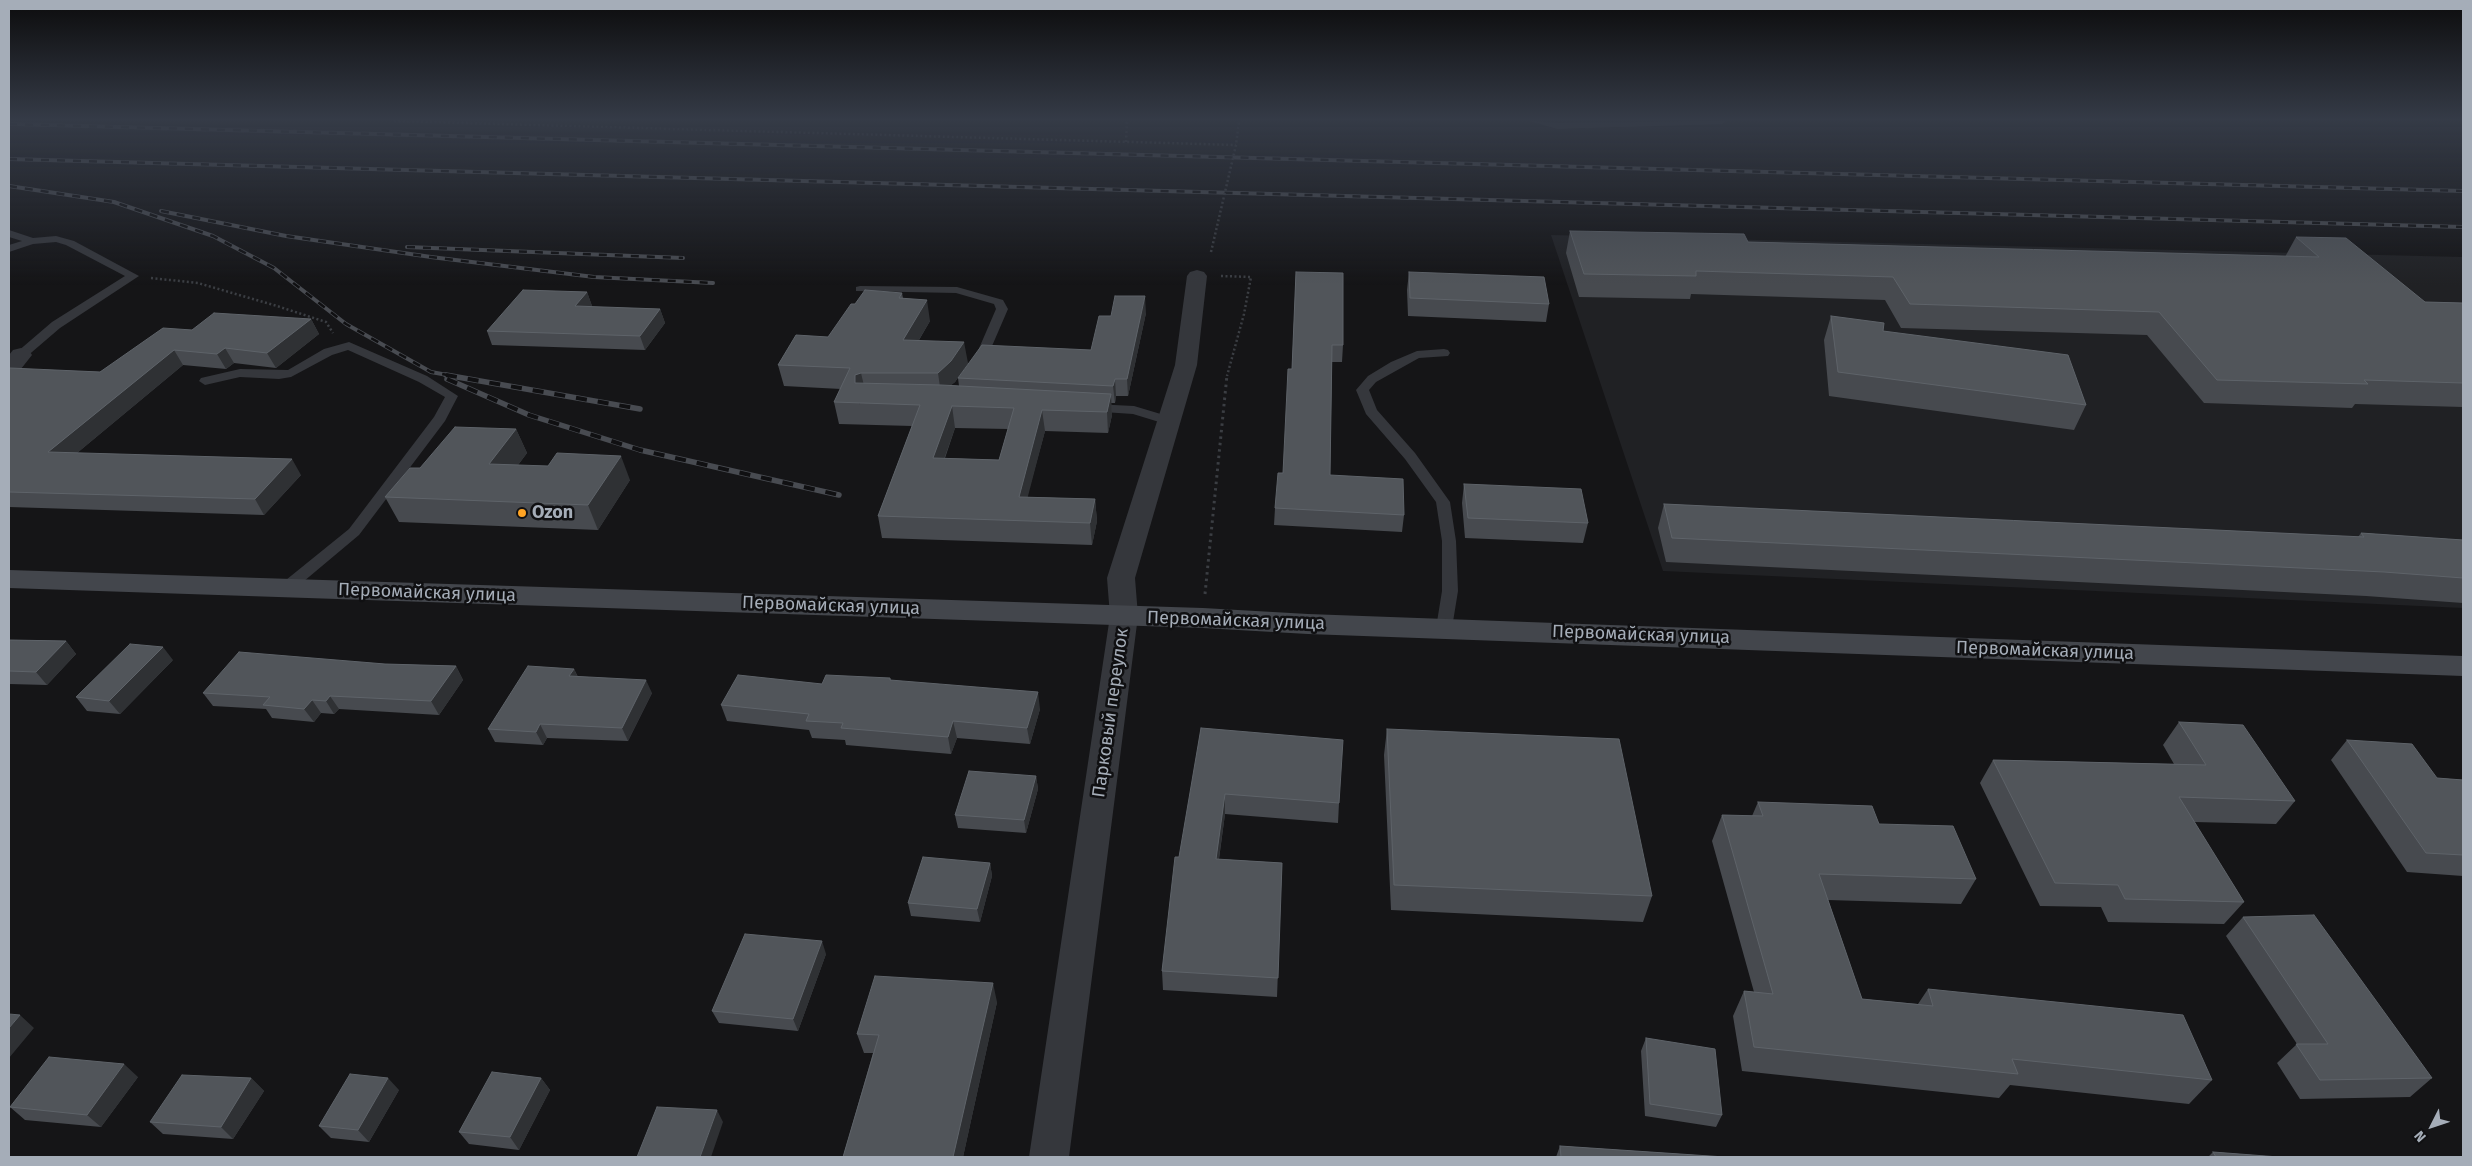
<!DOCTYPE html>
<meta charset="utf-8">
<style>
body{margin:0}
#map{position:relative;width:2472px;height:1166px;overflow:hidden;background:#151517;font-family:"Fira Sans",sans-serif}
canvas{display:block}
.frame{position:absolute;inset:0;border:10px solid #a5adb8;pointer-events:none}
.north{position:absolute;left:2407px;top:1101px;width:50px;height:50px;-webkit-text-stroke:4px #101012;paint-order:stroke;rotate:229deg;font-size:14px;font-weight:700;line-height:20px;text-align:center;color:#a5adb8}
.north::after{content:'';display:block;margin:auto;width:18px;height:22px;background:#a5adb8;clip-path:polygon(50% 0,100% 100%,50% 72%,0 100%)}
</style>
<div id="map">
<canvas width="2472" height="1166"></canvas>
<div class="frame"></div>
<div class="north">N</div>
</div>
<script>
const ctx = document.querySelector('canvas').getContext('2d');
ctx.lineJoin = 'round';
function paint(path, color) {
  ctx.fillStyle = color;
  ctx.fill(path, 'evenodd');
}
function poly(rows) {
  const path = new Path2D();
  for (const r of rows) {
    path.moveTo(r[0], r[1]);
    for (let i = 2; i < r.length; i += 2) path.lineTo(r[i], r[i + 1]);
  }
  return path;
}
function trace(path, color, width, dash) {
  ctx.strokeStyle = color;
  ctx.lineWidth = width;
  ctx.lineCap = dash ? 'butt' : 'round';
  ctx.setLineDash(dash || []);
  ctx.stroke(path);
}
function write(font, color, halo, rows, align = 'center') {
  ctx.font = font + ' "Fira Sans",sans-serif';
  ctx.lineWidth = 5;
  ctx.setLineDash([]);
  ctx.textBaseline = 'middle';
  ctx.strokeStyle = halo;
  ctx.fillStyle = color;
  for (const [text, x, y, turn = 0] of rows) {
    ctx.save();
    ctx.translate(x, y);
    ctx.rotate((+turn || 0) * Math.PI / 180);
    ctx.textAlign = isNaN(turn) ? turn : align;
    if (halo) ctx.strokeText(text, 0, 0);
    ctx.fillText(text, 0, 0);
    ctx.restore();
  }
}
const built = poly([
 [1551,235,2463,257,2463,608,1663,571]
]);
const pathFar1 = poly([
 [394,121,1236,145],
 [1126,142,1127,121],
 [1221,276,1251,277,1244,314,1227,376],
 [151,278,198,283,277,306,326,322,333,333]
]);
const path = poly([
 [1205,594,1227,375]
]);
const lane = poly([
 [1530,121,1557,123,1726,121,1722,124,1557,129,1530,121],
 [9,230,33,238,56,236,74,241,139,276,60,328,25,358,17,358,15,355,17,352,52,322,125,276,66,245,56,242,33,244,9,252,9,245,22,241,9,237,9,230],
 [860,286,957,287,1003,300,1008,309,989,353,980,366,976,367,970,363,977,353,996,309,994,304,956,293,856,291,856,287,860,286],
 [349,342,427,376,458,396,445,421,359,535,291,592,286,593,281,592,278,588,281,584,349,529,434,417,445,397,419,382,348,350,332,355,291,377,279,379,240,377,205,385,199,381,201,378,240,369,288,370,324,349,349,342],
 [1444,349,1448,350,1450,353,1448,356,1419,358,1376,382,1369,390,1377,410,1415,453,1450,502,1456,541,1458,591,1452,628,1449,632,1444,633,1439,632,1436,628,1442,591,1442,541,1436,502,1405,459,1366,414,1356,390,1368,376,1391,362,1417,351,1444,349],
 [1093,404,1134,406,1174,418,1176,421,1169,425,1133,414,1088,411,1087,408,1093,404]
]);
const street = poly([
 [1197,270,1204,272,1207,276,1197,365,1135,578,1138,616,1069,1157,1029,1157,1110,616,1107,578,1175,365,1187,276,1190,272,1197,270],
 [21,348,29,350,32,355,17,374,9,376,9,355,13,350,21,348]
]);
const secondary = poly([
 [9,570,1203,608,1308,614,2463,656,2463,676,1308,634,1203,628,9,588,9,570]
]);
const railFar1 = poly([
 [9,124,2463,191],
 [9,159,2463,227],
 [9,186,114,202,213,236,274,268,346,324,431,372,453,376],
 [161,211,286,236,431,257,594,277,713,283],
 [407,247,683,258]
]);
const rail = poly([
 [446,375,640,409],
 [447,379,529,415,640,450,839,495]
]);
const pathBridge = poly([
 [1211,252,1236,145,1239,121]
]);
const wall = poly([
 [1570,231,1748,242,2285,257,2296,237,2425,302,2463,303,2463,407,2355,404,2352,408,2204,403,2147,335,1901,328,1885,300,1691,294,1690,299,1579,297,1566,253],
 [1296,272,1343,345,1342,362,1332,362,1330,475,1404,515,1402,532,1274,525,1275,508,1283,473,1292,369],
 [1409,272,1549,304,1546,322,1408,316,1407,290],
 [587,292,592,306,591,307,660,309,665,323,645,350,492,345,487,331],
 [902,293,903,298,930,321,919,340,968,363,955,382,951,385,959,386,958,378,1091,350,1111,316,1146,313,1128,396,1116,396,1115,403,1111,403,1112,415,1108,433,1045,431,1027,497,1095,499,1097,521,1092,545,882,538,878,516,912,426,839,424,834,402,841,389,784,386,778,365,828,337,855,304],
 [955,428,1008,429,999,460,945,458],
 [1831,316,1883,331,2086,405,2074,430,1829,396,1824,340],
 [311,319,319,334,276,368,234,363,226,369,183,365,77,453,301,475,264,515,9,507,9,369,100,372,192,330],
 [516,429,527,453,518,465,630,480,598,530,399,522,385,497,420,468],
 [1464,484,1588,523,1583,543,1465,538,1462,503],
 [1664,504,2358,537,2361,533,2463,540,2463,603,2366,596,1666,562,1658,528],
 [9,640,66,641,76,654,47,685,9,684],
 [173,660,120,714,87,711,76,697],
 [385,664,456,666,463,680,439,715,339,709,334,714,321,713,314,722,272,718,266,709,213,706,203,693],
 [574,669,578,677,652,693,628,741,547,738,543,745,495,742,488,729],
 [890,678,891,680,1040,709,1030,744,957,738,951,754,846,745,845,740,812,738,809,730,727,721,721,705,822,684],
 [2179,722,2295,801,2276,824,2194,822,2244,902,2224,924,2108,922,2101,907,2040,906,1980,783,1993,760,2174,764,2163,745],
 [1201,728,1339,803,1338,823,1225,814,1219,859,1282,863,1277,997,1163,990,1162,971],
 [1387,729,1652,896,1643,922,1391,910,1384,755],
 [2347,740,2437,778,2463,780,2463,876,2407,872,2331,760],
 [1036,776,1038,789,1026,833,958,828,955,815],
 [1758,802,1879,824,1976,879,1961,904,1828,900,1862,999,1918,1004,1928,989,2212,1080,2189,1104,2010,1085,1999,1098,1742,1071,1733,1016,1744,991,1754,992,1712,841,1722,815,1752,816],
 [990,863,992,876,980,922,911,916,908,903],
 [2243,917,2432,1078,2410,1097,2300,1099,2277,1063,2297,1044,2226,936],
 [826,954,798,1031,719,1023,712,1011],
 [997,1002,963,1157,843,1157,873,1053,864,1053,857,1034],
 [1646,1038,1722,1115,1716,1127,1645,1116,1641,1051],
 [138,1077,101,1127,25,1120,10,1107],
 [251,1078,264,1091,233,1139,163,1134,150,1122],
 [541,1078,550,1090,519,1150,469,1144,459,1132],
 [399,1090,369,1142,331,1138,319,1126],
 [1560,1146,1725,1157,1556,1157],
 [2213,1152,2279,1157,2208,1157]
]);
const shadedWall = poly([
 [587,292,592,306,580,320,575,306],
 [1145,296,1146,313,1128,396,1127,379],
 [927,300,930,321,907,360,903,340],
 [660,309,665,323,645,350,640,336],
 [311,319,319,334,276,368,267,353],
 [964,342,968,363,955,382,941,394,938,373],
 [225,348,234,363,226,369,217,354],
 [174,350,183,365,59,468,48,452],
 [861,373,866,394,859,396,860,405,855,383,855,375],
 [1115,379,1116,396,1115,403,1113,386],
 [1111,394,1112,415,1108,433,1107,412],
 [952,406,955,428,937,479,933,458],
 [1042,410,1045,431,1022,519,1019,497],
 [516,429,527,453,500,489,489,464],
 [621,456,630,480,598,530,588,505],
 [292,459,301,475,264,515,255,499],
 [1095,499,1097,521,1092,545,1090,523],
 [66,641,76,654,47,685,36,672],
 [163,647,173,660,120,714,109,701],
 [456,666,463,680,439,715,431,701],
 [574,669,580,682,569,676],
 [646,680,652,693,628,741,622,728],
 [1038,692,1040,709,1030,744,1027,728],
 [330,696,339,709,334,714,326,701],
 [312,700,321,713,314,722,304,709],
 [953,721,957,738,951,754,948,737],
 [540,724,547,738,543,745,536,732],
 [1036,776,1038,789,1026,833,1024,820],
 [1225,794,1225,814,1216,879,1216,859],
 [990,863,992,876,980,922,977,909],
 [822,941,826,954,798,1031,793,1019],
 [993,983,997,1002,963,1157,953,1157],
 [20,1015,34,1028,9,1058,9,1028],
 [124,1064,138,1077,101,1127,87,1115],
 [251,1078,264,1091,233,1139,221,1127],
 [388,1078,399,1090,369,1142,358,1130],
 [541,1078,550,1090,519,1150,510,1137],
 [717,1110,723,1122,711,1157,700,1157]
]);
const building = poly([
 [1570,231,1744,234,1748,242,2319,257,2296,237,2346,238,2425,302,2463,303,2463,383,2364,380,2368,384,2217,380,2159,312,1910,304,1893,277,1696,271,1696,276,1584,274,1570,231],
 [1296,272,1343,273,1343,345,1332,345,1330,475,1403,479,1404,515,1275,508,1278,473,1283,473,1288,369,1292,369,1296,272],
 [1409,272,1544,277,1549,304,1410,298,1409,272],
 [523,290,587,292,575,306,660,309,640,336,487,331,523,290],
 [865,290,902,293,899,298,927,300,903,340,964,342,951,361,938,373,861,373,855,375,855,383,941,385,1111,394,1107,412,1042,410,1019,497,1095,499,1090,523,878,516,920,405,834,402,850,368,778,365,796,335,828,337,851,304,855,304,865,290],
 [952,406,1014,408,999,460,933,458,952,406],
 [1115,296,1145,296,1127,379,1115,379,1113,386,958,378,982,345,1091,350,1099,316,1111,316,1115,296],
 [214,313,311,319,267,353,225,348,217,354,174,350,48,452,292,459,255,499,9,492,9,369,10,368,100,372,163,328,192,330,214,313],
 [1831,316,1884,323,1883,331,2068,355,2086,405,1838,372,1831,316],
 [455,427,516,429,489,464,548,466,557,453,621,456,588,505,385,497,410,468,420,468,455,427],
 [1464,484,1581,489,1588,523,1468,518,1464,484],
 [1664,504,2364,537,2361,533,2463,540,2463,578,2384,572,1672,538,1664,504],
 [9,640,66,641,36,672,9,671,9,640],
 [130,644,163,647,109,701,76,697,130,644],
 [239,652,385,664,456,666,431,701,330,696,326,701,312,700,304,709,263,705,270,697,203,693,239,652],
 [528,666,574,669,569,676,646,680,622,728,540,724,536,732,488,729,528,666],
 [738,675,822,684,826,675,890,678,890,680,1038,692,1027,728,953,721,948,737,841,728,843,723,806,721,809,714,721,705,738,675],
 [2179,722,2243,725,2295,801,2179,797,2244,902,2125,899,2118,885,2055,883,1993,760,2206,765,2179,722],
 [1201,728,1343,740,1339,803,1225,794,1216,859,1282,863,1278,978,1162,971,1175,857,1179,857,1201,728],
 [1387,729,1619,739,1652,896,1394,885,1387,729],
 [2347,740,2412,744,2437,778,2463,780,2463,855,2426,853,2347,740],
 [969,771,1036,776,1024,820,955,815,969,771],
 [1758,802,1872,806,1879,824,1953,826,1976,879,1819,874,1862,999,1933,1006,1928,989,2183,1015,2212,1080,2012,1059,2018,1074,1754,1047,1744,991,1773,994,1722,815,1763,816,1758,802],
 [923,857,990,863,977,909,908,903,923,857],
 [2314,915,2432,1078,2320,1080,2296,1044,2328,1044,2243,917,2314,915],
 [745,934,822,941,793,1019,712,1011,745,934],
 [875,976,993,983,953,1157,843,1157,879,1035,857,1034,875,976],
 [9,1014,20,1015,9,1028,9,1014],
 [1646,1038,1715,1049,1722,1115,1650,1104,1646,1038],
 [49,1057,124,1064,87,1115,10,1107,49,1057],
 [492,1072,541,1078,510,1137,459,1132,492,1072],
 [350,1074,388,1078,358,1130,319,1126,350,1074],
 [182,1075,251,1078,221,1127,150,1122,182,1075],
 [657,1107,717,1110,700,1157,637,1157,657,1107],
 [1560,1146,1725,1157,1561,1157,1560,1146],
 [2213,1152,2279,1157,2216,1157,2213,1152]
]);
const markers = [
 [522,513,5,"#ffa424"]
];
const poiNames = [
 ["Ozon",532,513]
];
const streetNames = [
 ["Первомайская улица",427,593,2],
 ["Первомайская улица",831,606,2],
 ["Первомайская улица",1236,621,2],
 ["Первомайская улица",1641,635,2],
 ["Первомайская улица",2045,651,2],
 ["Парковый переулок",1111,713,-82]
];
paint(built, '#202124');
trace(pathFar1, '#3b3e43', 2.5, [2, 2.5]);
trace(path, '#3b3e43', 3, [2.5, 4]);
paint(lane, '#35373c');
paint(street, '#35373c');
paint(secondary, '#43464c');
trace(railFar1, '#484b51', 4);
trace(rail, '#484b51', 5.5);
trace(railFar1, '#101012', 2.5, [8]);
trace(rail, '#101012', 4, [11]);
trace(pathBridge, '#3b3e43', 2.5, [2, 2.5]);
paint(wall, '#474a4f');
paint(shadedWall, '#2f3134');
paint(building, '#51555a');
trace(building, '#5e6369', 1);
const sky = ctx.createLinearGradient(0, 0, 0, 285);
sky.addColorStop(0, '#0c0c0d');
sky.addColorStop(0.42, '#353b47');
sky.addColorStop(1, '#353b4700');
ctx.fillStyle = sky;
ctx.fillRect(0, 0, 2472, 285);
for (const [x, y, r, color] of markers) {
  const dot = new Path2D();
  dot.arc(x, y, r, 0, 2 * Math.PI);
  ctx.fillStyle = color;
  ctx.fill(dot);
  trace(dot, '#101012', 2);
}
write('bold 18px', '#a5adb8', '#101012', poiNames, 'left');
write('18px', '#a5adb8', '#101012', streetNames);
</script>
